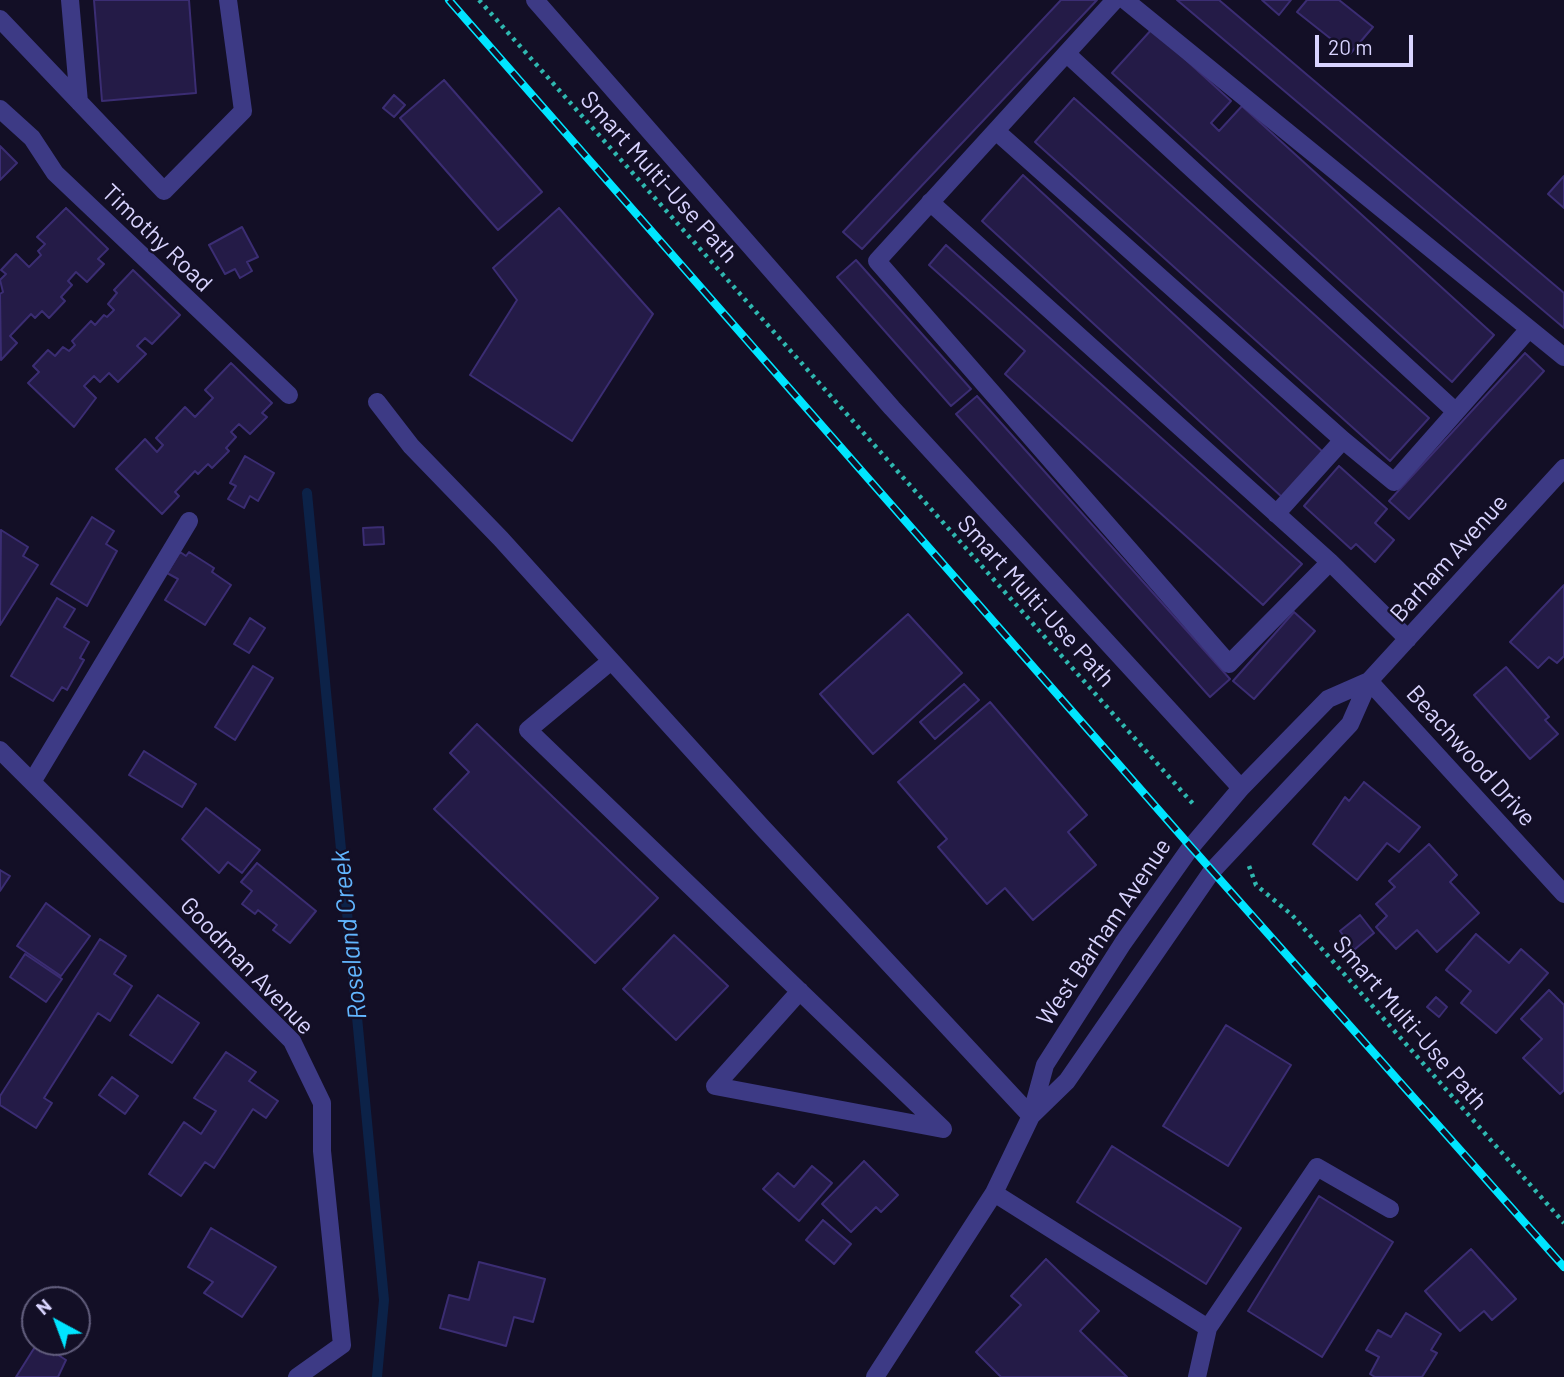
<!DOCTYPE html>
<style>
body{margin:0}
#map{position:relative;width:1564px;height:1377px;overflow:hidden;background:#130f26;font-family:Barlow,sans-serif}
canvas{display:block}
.north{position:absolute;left:21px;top:1286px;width:70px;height:70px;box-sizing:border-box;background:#130f26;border:2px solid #625e7d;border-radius:50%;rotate:319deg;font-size:19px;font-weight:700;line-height:28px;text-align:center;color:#d9d4ff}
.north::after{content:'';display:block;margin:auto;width:24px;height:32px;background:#00e5ff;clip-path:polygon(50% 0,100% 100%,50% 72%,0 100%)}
.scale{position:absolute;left:1315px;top:35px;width:98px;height:32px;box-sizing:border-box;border:4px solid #d9d4ff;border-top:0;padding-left:9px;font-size:21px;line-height:24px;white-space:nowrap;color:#d9d4ff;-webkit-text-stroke:5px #130f26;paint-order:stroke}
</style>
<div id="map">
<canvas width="1564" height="1377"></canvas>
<div class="north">N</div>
<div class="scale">20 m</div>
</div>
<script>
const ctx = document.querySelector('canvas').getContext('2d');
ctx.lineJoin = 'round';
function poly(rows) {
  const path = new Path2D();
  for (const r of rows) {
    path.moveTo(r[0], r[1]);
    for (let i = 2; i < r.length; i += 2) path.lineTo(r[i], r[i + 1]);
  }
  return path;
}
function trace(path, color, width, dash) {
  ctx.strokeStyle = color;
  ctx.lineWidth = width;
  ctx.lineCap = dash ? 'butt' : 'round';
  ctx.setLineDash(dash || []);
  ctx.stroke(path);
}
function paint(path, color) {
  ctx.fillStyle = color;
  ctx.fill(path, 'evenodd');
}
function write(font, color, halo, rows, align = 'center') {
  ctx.font = font + ' Barlow,sans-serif';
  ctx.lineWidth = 5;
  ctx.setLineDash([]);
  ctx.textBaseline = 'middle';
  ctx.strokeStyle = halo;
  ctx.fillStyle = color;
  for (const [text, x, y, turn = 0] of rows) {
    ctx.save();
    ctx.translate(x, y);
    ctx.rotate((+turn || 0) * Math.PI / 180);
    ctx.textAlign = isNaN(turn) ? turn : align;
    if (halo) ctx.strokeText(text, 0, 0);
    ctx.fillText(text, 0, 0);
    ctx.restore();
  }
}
const stream = poly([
 [307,493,384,1300,377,1377]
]);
const building = poly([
 [94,0,189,0,196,93,102,101,94,0],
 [1061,0,1097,0,862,249,843,232,1061,0],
 [1177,0,1219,0,1564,293,1564,328,1177,0],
 [1262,0,1291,0,1279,15,1262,0],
 [1307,0,1339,0,1373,27,1350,54,1297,12,1307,0],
 [1152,29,1231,101,1211,123,1219,131,1242,106,1494,335,1452,382,1112,73,1152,29],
 [444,80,542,192,498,230,400,118,444,80],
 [394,95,405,105,394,117,383,108,394,95],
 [1074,98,1429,418,1390,461,1035,142,1074,98],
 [0,146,17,163,0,180,0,146],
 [1023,175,1324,453,1283,498,982,221,1023,175],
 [1564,176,1564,208,1548,194,1564,176],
 [66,208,108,249,98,259,104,264,87,282,76,272,68,281,72,285,61,297,65,301,49,318,42,311,35,318,31,314,10,336,17,343,1,360,0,294,3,292,0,280,6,274,1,270,16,254,29,267,41,255,38,251,45,244,37,237,66,208],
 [559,208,653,314,572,441,470,375,517,300,493,268,559,208],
 [242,227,258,257,247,262,252,271,240,278,235,269,225,274,209,245,242,227],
 [946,245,1302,564,1263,605,1005,374,1025,351,929,265,946,245],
 [856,260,971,389,951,406,837,277,856,260],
 [133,270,180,315,152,344,145,338,137,346,146,354,118,382,109,373,100,382,94,376,84,386,96,398,74,427,28,383,39,372,33,366,48,350,55,356,63,347,69,351,75,345,72,341,91,321,95,325,104,315,107,317,114,310,108,304,117,293,114,290,133,270],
 [1525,353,1544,371,1409,519,1389,501,1525,353],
 [231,363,272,403,262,413,267,417,250,434,239,424,231,432,236,437,226,448,229,451,212,468,208,464,198,474,195,471,175,492,179,496,162,514,116,469,145,439,157,452,163,445,156,438,185,407,195,417,213,398,205,390,231,363],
 [977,396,1230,679,1210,697,956,414,977,396],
 [245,456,274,473,258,501,250,496,244,508,228,499,236,486,230,483,245,456],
 [1339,466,1387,509,1375,523,1394,540,1375,562,1356,544,1351,549,1304,506,1339,466],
 [92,517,114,531,106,544,117,551,87,606,51,584,92,517],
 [383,527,384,544,364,545,363,528,383,527],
 [1,530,28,547,23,556,38,565,0,625,1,530],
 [180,552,186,556,189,552,214,568,212,572,231,585,205,625,165,600,178,579,167,573,180,552],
 [1564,585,1564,656,1557,663,1549,657,1538,668,1510,642,1564,585],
 [57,598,75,609,64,627,89,642,80,658,84,660,67,690,62,687,53,701,11,676,57,598],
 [1294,612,1315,631,1254,699,1233,681,1294,612],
 [908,614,962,673,873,754,820,694,908,614],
 [250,618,265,628,249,653,234,644,250,618],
 [253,666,273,678,235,740,215,727,253,666],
 [1506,667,1549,717,1545,720,1558,734,1530,759,1474,695,1506,667],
 [964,684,979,700,935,739,920,722,964,684],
 [990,702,1087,815,1068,832,1096,865,1033,920,1005,888,987,904,938,847,947,839,898,782,990,702],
 [477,724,658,898,595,963,434,809,469,772,450,753,477,724],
 [144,751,196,784,182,807,129,775,144,751],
 [1364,782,1420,827,1399,852,1387,843,1357,880,1313,844,1345,797,1349,801,1364,782],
 [206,808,260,850,242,873,228,862,219,873,182,839,206,808],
 [1429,844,1457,875,1450,882,1479,913,1437,952,1417,930,1396,949,1376,927,1387,916,1376,904,1395,887,1389,881,1429,844],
 [257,863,316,911,290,943,273,930,277,925,258,910,255,914,242,904,252,891,241,882,257,863],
 [0,870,10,876,0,891,0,870],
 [46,903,90,936,61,976,17,946,46,903],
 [1360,915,1374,933,1354,950,1340,931,1360,915],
 [1476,934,1509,963,1521,949,1548,973,1496,1033,1461,1003,1471,991,1446,970,1476,934],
 [674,935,728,986,676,1040,623,989,674,935],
 [100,939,126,956,114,974,132,986,110,1021,98,1013,44,1098,52,1103,36,1128,0,1105,0,1096,100,939],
 [25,954,62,979,46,1002,10,977,25,954],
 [1549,990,1564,1005,1564,1090,1560,1094,1523,1058,1542,1039,1521,1019,1549,990],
 [158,995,199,1023,172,1063,130,1035,158,995],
 [1436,997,1447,1007,1439,1017,1427,1007,1436,997],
 [1226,1025,1291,1065,1228,1166,1163,1126,1226,1025],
 [226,1052,256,1072,249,1081,278,1101,266,1118,253,1109,214,1168,205,1162,181,1196,149,1174,184,1122,201,1134,216,1111,194,1098,226,1052],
 [112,1077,138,1096,125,1114,99,1095,112,1077],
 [1112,1146,1241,1228,1206,1284,1077,1202,1112,1146],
 [864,1161,898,1195,881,1212,876,1207,851,1232,822,1204,864,1161],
 [812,1166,832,1183,799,1221,763,1189,778,1173,794,1187,812,1166],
 [1319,1196,1393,1242,1322,1357,1248,1311,1319,1196],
 [823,1220,851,1244,834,1264,806,1240,823,1220],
 [211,1228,276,1267,242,1317,204,1293,213,1282,188,1267,211,1228],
 [1471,1249,1516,1299,1492,1320,1484,1311,1460,1331,1425,1291,1471,1249],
 [1046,1259,1099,1311,1080,1331,1127,1377,1001,1377,976,1352,1021,1305,1011,1296,1046,1259],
 [479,1262,545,1279,533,1322,514,1317,506,1346,440,1328,449,1295,469,1300,479,1262],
 [1406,1313,1441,1334,1431,1350,1437,1353,1422,1377,1375,1377,1370,1374,1379,1357,1366,1350,1378,1330,1391,1337,1406,1313],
 [38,1342,66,1360,58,1377,16,1377,38,1342]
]);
const path = poly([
 [479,0,1194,805],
 [1249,866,1256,885,1292,915,1564,1223]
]);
const minor = poly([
 [70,0,79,102],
 [535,0,892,408,1241,788],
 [1115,0,877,261,1229,664,1330,562,1408,639],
 [1125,0,1564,357],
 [0,19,164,191,243,111,228,0],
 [1067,54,1455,411],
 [0,109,32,138,55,173,289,395],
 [996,131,1343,440,1276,514],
 [930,202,1330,562],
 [377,402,411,446,501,539,761,826,1031,1116],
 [1343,440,1394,482,1529,329],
 [611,661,528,730,943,1129],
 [1369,681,1564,894],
 [0,750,292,1041,322,1103,322,1151,342,1345,297,1377],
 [32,782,189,521],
 [800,991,715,1086,943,1129],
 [1031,1116,1067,1081,1212,871,1350,724,1369,681,1564,468],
 [994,1193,1208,1328,1197,1377],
 [1208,1328,1317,1167,1390,1209],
 [875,1377,994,1193,1031,1116,1045,1065,1123,943,1191,847,1241,788,1328,699,1369,681]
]);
const rail = poly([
 [449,0,1191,847,1564,1267]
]);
const streetNames = [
 ["Smart Multi-Use Path",659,177,48],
 ["Timothy Road",157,238,44],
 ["Barham Avenue",1449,558,-48],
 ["Smart Multi-Use Path",1036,601,48],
 ["Beachwood Drive",1471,756,48],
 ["West Barham Avenue",1104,932,-56],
 ["Goodman Avenue",247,966,46],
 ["Smart Multi-Use Path",1410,1023,49]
];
const waterNames = [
 ["Roseland Creek",349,935,-96]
];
trace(stream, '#0c2248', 10);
paint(building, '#241b47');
trace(building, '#3b2d73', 2);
trace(path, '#2fb8b0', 4.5, [3.5, 5]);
trace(minor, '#3d3a85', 18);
trace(rail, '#00e5ff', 8);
trace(rail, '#130f26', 5, [16]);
write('24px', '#d9d4ff', '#130f26', streetNames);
write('italic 26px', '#62b6ff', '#130f26', waterNames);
</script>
